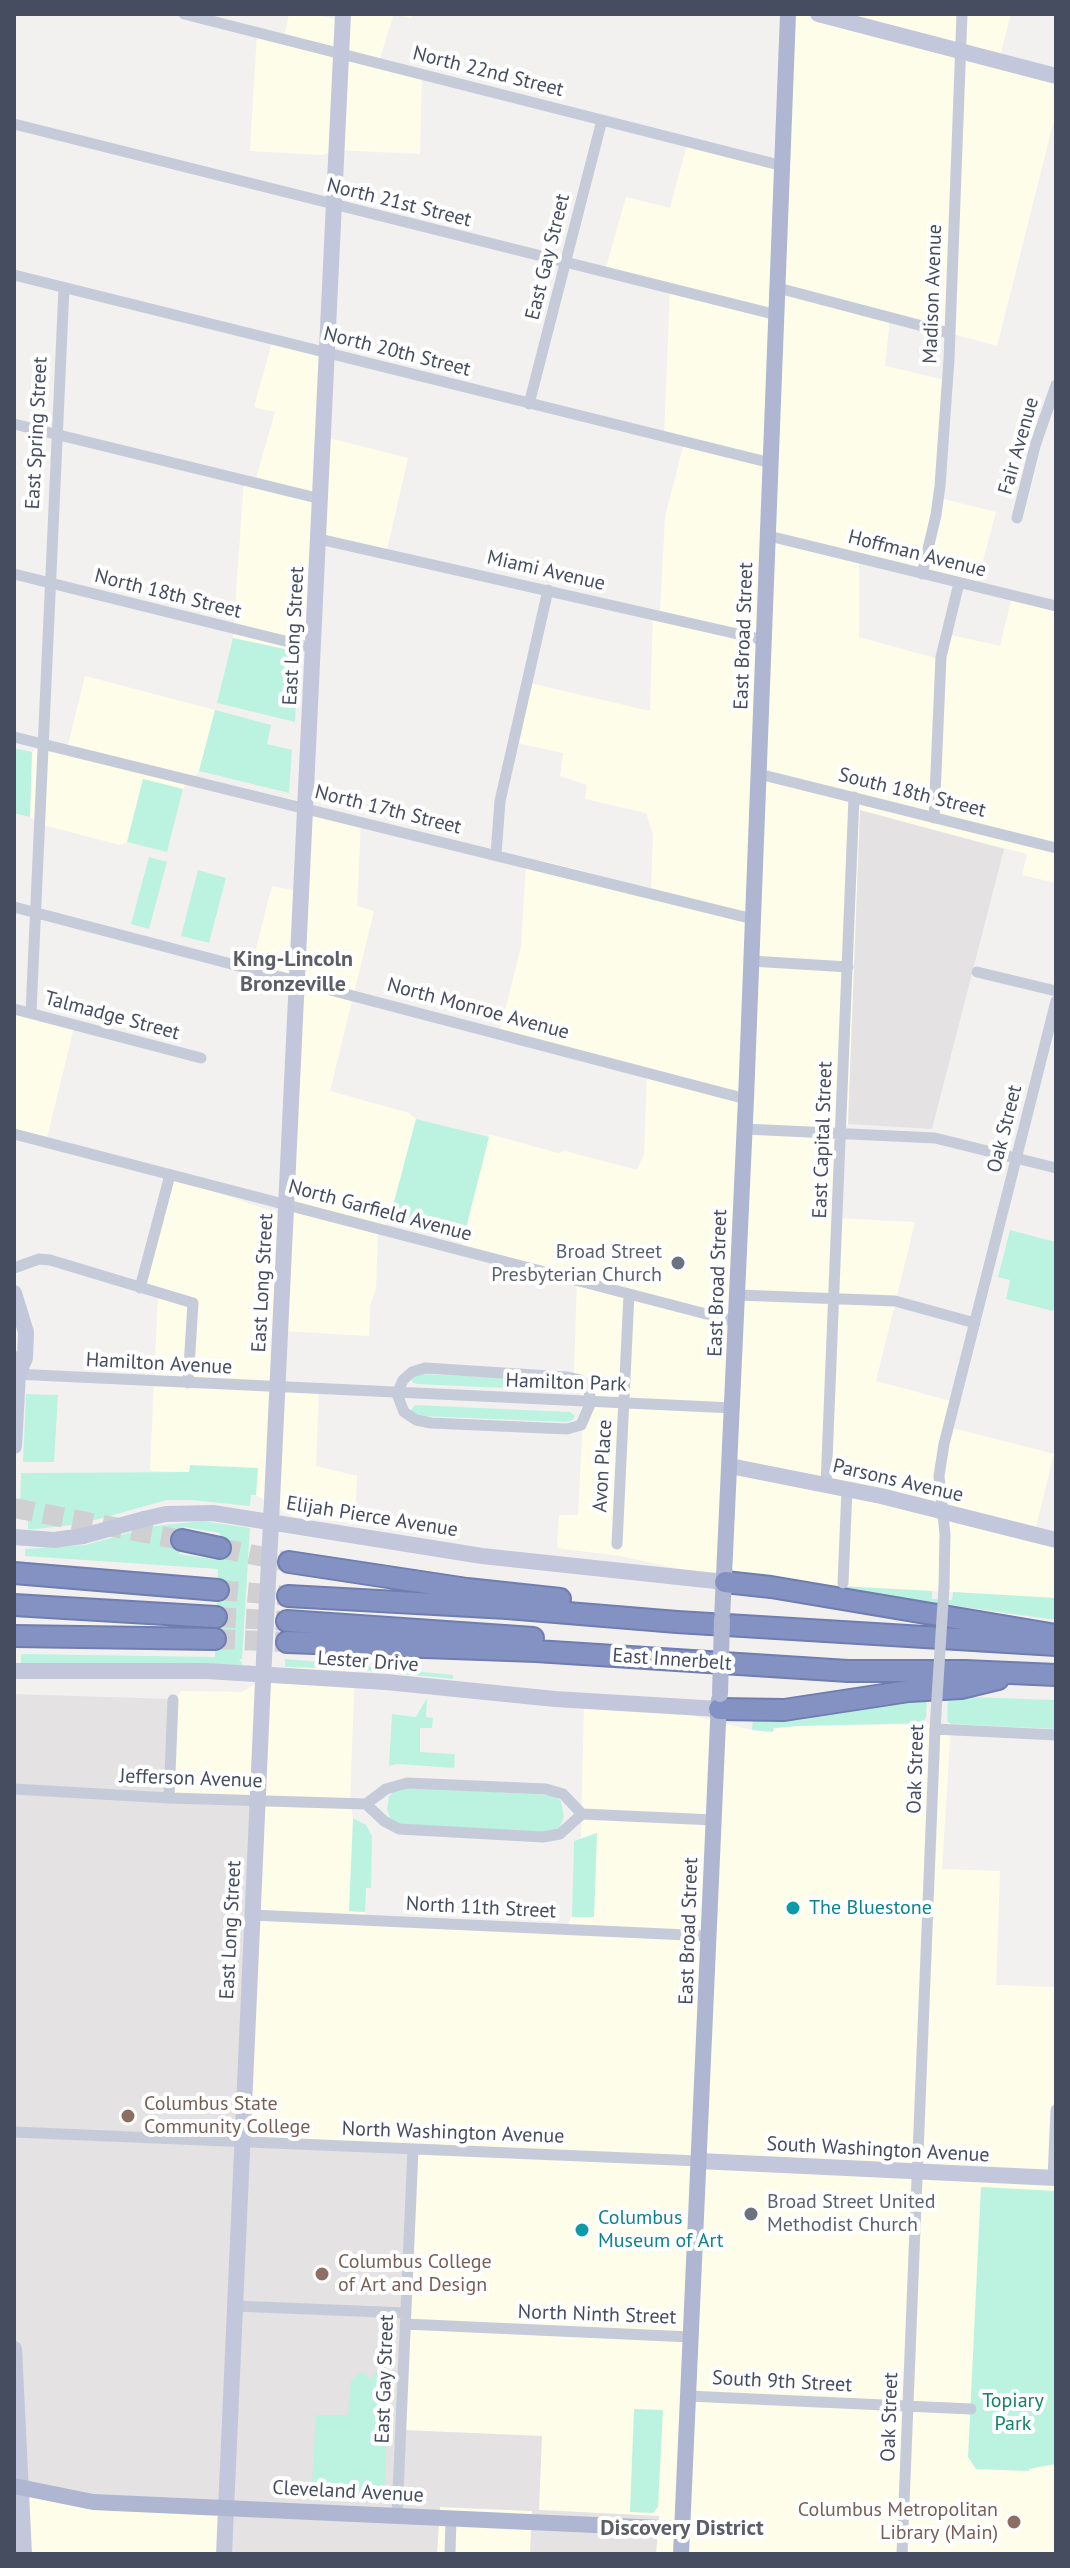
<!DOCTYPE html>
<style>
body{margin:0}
#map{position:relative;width:1070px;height:2568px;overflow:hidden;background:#f3f1f0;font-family:"PT Sans",sans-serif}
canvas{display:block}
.frame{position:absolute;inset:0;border:16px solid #464d60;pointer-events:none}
</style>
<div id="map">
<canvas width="1070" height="2568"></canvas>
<div class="frame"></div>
</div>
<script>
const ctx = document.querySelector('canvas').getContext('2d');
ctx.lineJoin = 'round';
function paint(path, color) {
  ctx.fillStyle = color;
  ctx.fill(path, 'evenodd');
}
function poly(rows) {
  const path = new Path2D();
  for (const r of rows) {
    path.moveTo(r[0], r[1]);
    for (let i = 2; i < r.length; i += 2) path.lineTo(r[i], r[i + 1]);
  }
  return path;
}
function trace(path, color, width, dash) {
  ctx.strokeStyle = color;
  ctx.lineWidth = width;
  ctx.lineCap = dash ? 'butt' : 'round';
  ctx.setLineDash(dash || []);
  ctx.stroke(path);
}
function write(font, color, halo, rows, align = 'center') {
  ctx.font = font + ' "PT Sans",sans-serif';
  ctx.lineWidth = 8;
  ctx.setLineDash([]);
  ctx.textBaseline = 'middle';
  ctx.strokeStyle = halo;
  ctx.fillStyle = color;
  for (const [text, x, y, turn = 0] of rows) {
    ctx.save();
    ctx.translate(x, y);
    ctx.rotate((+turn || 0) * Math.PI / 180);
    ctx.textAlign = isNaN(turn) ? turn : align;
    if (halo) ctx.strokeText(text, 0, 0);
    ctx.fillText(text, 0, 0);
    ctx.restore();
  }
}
const commercial = poly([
 [289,14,313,14,340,20,341,14,413,14,412,18,394,14,379,61,422,72,420,154,335,150,323,155,250,151,257,32,284,39],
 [788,14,1011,14,999,60,1056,75,1056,112,997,346,890,317,885,366,945,380,939,498,996,512,976,587,859,560,859,637,939,659,946,634,1000,646,1012,597,1056,607,1056,883,1022,875,1027,854,860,811,848,1124,839,1134,835,1218,915,1222,876,1381,951,1401,945,1426,1054,1454,1034,1534,1056,1540,1056,1598,756,1581,699,1573,620,1556,557,1548,559,1515,578,1515,584,1403,574,1371,577,1281,461,1250,489,1134,558,1153,565,1151,637,1170,644,1154,647,1075,499,1035,521,946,526,864,539,860,591,873,592,882,651,893,653,835,646,813,585,799,587,785,560,776,563,753,512,742,525,682,650,711,653,616,660,612,665,517,684,443,664,438,670,288,605,271,626,197,670,208,688,141,780,165],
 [273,339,325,352,321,436,408,458,386,554,317,538,310,645,298,658,289,650,233,638,244,479,255,482,275,412,254,407],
 [85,676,215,710,199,771,183,789,143,779,127,842,120,845,39,824,30,817,32,752,45,744,67,749],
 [303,808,361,822,357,906,374,911,330,1091,409,1113,416,1119,389,1221,378,1233,376,1288,370,1306,369,1336,282,1331,278,1388,319,1390,316,1466,357,1476,355,1523,293,1517,256,1495,258,1468,190,1472,150,1471,158,1293,138,1286,168,1176,280,1214,290,987,249,976,272,886,301,892],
 [14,1008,75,1023,46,1142,14,1134],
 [285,1667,355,1669,350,1801,353,1818,350,1911,365,1912,368,1919,566,1928,572,1917,594,1917,597,1833,581,1839,584,1704,689,1715,752,1730,773,1732,773,1728,798,1726,951,1724,942,1869,1000,1871,996,1985,1056,1987,1056,2554,656,2554,658,2516,538,2510,541,2436,401,2430,242,2142,169,1798,174,1703,181,1691,242,1692],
 [14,2486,226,2507,224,2554,14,2554],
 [439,2507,532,2511,530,2554,437,2554]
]);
const education = poly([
 [860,810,1004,849,932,1129,848,1124],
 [14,1694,170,1699,169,1798,258,1799,242,2142,413,2149,401,2430,542,2436,539,2510,659,2516,656,2554,530,2554,532,2511,440,2507,437,2554,224,2554,226,2507,88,2501,14,2486]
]);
const green = poly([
 [233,638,289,650,298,658,295,722,217,703],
 [215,710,271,725,267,744,292,750,289,793,199,771],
 [14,748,32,752,30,817,14,813],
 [143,779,183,789,167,852,127,842],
 [149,857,167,862,149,929,131,924],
 [198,870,226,878,209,943,181,936],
 [416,1119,489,1137,463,1240,389,1221],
 [1010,1230,1056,1242,1056,1300,1053,1311,1006,1299,1010,1280,998,1277],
 [423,1374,569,1381,575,1383,576,1388,571,1391,416,1384,412,1382,412,1377],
 [26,1394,58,1395,54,1462,23,1462],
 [415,1405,570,1412,575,1416,573,1420,567,1422,420,1416,410,1411],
 [190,1465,258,1468,256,1495,251,1495,250,1506,191,1500,167,1500,81,1524,37,1529,28,1529,28,1515,20,1515,21,1473,189,1472],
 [203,1521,250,1528,242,1659,239,1659,243,1665,21,1663,21,1654,215,1657,218,1569,25,1556,25,1549,85,1545,154,1526],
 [184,1527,220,1533,219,1560,179,1554],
 [801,1584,932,1591,932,1599,952,1600,953,1592,1056,1598,1056,1620],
 [285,1659,356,1665,453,1675,453,1679,355,1669,285,1667],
 [927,1697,926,1717,923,1723,798,1726,774,1728,773,1732,752,1730,753,1717],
 [971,1697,1056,1700,1056,1729,951,1724,947,1721,948,1698],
 [427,1698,426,1717,433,1718,432,1728,420,1728,420,1752,455,1754,454,1768,397,1764,389,1766,392,1714,416,1717],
 [399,1787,554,1795,561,1801,564,1817,560,1827,552,1833,400,1826,391,1821,387,1809,389,1796],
 [353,1818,366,1825,372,1836,371,1888,366,1888,365,1912,349,1911],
 [597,1833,594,1917,572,1917,574,1841],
 [981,2187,1056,2191,1056,2464,1029,2469,1029,2471,976,2469,968,2457],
 [380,2368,389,2370,384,2501,311,2500,316,2415,348,2415,351,2380,362,2372,371,2379],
 [634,2409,663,2410,658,2507,653,2513,630,2512]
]);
const highwayTunnel = poly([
 [14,1508,182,1540],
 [220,1548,289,1562],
 [218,1590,288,1596],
 [216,1617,287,1621],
 [215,1639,287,1642]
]);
const street = poly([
 [184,14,783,166],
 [14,124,777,315],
 [14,275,771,463],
 [778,288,949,333],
 [529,404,602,120],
 [14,424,321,499],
 [1017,518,1035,446,1056,385],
 [769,536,1056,606],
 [319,539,764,640],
 [14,574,313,648],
 [922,574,936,515,940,486,949,359,962,14],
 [14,737,753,919],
 [759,774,1056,848],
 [934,818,941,657,959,583],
 [496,854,500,801,548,590],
 [14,907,746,1099],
 [751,961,848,967],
 [977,972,1056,991],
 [14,1009,201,1058],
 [31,1012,64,288],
 [745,1129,935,1138,1056,1168],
 [14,1134,737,1322],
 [14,1268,39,1259,50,1260,193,1303,188,1383],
 [140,1288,170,1175],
 [738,1295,895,1301,975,1323],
 [425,1368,566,1377,580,1380,588,1387,591,1402,581,1425,567,1429,431,1423,416,1420,404,1412,397,1394,403,1380,412,1372,425,1368],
 [14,1374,733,1408],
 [826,1485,854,797],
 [617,1544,629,1294],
 [843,1583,847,1489],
 [944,1587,945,1534,939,1476,944,1444,1056,1001],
 [14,1789,169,1798,366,1804,386,1789,407,1783,546,1789,563,1794,582,1814,714,1820],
 [169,1798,173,1700],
 [366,1804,384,1821,399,1829,543,1837,560,1834,582,1814],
 [252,1915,709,1936],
 [14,2132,699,2161],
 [1053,2178,1056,2110],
 [235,2306,406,2313],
 [405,2324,691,2337],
 [688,2396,971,2409],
 [397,2515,413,2149],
 [450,2554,451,2517],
 [902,2554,935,1729,1056,1735]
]);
const secondary = poly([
 [818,14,1056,76],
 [14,1293,26,1332,25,1358,18,1374],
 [14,1359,18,1374,14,1446],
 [730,1466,881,1496,1056,1540],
 [144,1519,166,1514,213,1513,482,1556,725,1582],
 [14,1537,54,1540,83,1536],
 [270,1542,343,14],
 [14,1671,206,1671,386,1682,555,1699,719,1709],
 [699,2161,1056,2178],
 [14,2349,24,2554],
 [224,2554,264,1659]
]);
const primary = poly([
 [722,1619,746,1099,788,14],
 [14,2486,93,2502,682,2529],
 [681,2554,719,1700]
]);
const highway = poly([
 [182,1540,220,1548],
 [289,1562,467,1589,560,1599],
 [14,1573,218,1590],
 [725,1582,771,1587,1056,1635],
 [288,1596,507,1608,677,1622,1056,1645],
 [14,1605,216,1617],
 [287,1621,533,1638],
 [14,1636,215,1639],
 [287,1642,536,1651,848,1671,965,1671,1056,1675],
 [719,1709,784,1710,909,1691,961,1688,998,1679]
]);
const streetBridge = poly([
 [935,1729,944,1587]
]);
const secondaryBridge = poly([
 [83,1536,144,1519],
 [264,1659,270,1542]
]);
const primaryBridge = poly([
 [720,1694,722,1619]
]);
const markers = [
 [678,1263,8,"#6b7280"],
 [793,1908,8,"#0f9aa8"],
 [128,2116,8,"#8d6e63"],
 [751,2214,8,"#6b7280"],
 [582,2230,8,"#0f9aa8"],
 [322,2274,8,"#8d6e63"],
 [1014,2522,8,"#8d6e63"]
];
const streetNames = [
 ["North 22nd Street",488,72,14],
 ["North 21st Street",399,203,14],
 ["East Gay Street",548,257,-76],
 ["Madison Avenue",933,294,-88],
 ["North 20th Street",397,352,14],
 ["East Spring Street",37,433,-87],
 ["Fair Avenue",1019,446,-74],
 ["Hoffman Avenue",917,554,14],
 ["Miami Avenue",546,571,13],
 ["North 18th Street",168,594,14],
 ["East Long Street",294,636,-87],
 ["East Broad Street",744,636,-88],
 ["South 18th Street",912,793,14],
 ["North 17th Street",388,810,14],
 ["North Monroe Avenue",478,1009,15],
 ["Talmadge Street",112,1016,15],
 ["Oak Street",1005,1129,-76],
 ["East Capital Street",823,1140,-88],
 ["North Garfield Avenue",380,1211,15],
 ["East Long Street",263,1283,-87],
 ["East Broad Street",718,1283,-88],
 ["Hamilton Avenue",159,1364,3],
 ["Hamilton Park",566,1383,2],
 ["Avon Place",603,1466,-87],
 ["Parsons Avenue",898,1481,13],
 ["Elijah Pierce Avenue",372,1517,9],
 ["East Innerbelt",672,1660,4],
 ["Lester Drive",368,1662,4],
 ["Oak Street",916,1769,-88],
 ["Jefferson Avenue",191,1779,2],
 ["North 11th Street",481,1908,3],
 ["East Long Street",231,1930,-87],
 ["East Broad Street",689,1931,-88],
 ["North Washington Avenue",453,2133,2],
 ["South Washington Avenue",878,2150,3],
 ["North Ninth Street",597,2315,2],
 ["East Gay Street",385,2379,-88],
 ["South 9th Street",782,2382,3],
 ["Oak Street",890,2417,-88],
 ["Cleveland Avenue",348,2492,3]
];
const worshipNames = [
 ["Broad Street",662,1252],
 ["Presbyterian Church",662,1275],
 ["Broad Street United",767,2202,"left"],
 ["Methodist Church",767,2225,"left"]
];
const cultureNames = [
 ["The Bluestone",809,1908],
 ["Columbus",598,2218],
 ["Museum of Art",598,2241]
];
const educationNames = [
 ["Columbus State",144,2104],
 ["Community College",144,2127],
 ["Columbus College",338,2262],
 ["of Art and Design",338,2285],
 ["Columbus Metropolitan",998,2510,"right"],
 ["Library (Main)",998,2533,"right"]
];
const parkNames = [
 ["Topiary",1013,2401],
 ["Park",1013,2424]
];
const neighbourhoodNames = [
 ["King-Lincoln",293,960],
 ["Bronzeville",293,985],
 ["Discovery District",682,2529]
];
paint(commercial, '#fefdea');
paint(education, '#e4e2e2');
paint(green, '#bcf3e0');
trace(highwayTunnel, '#d0d0d3', 20, [20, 10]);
trace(highway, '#6f7daf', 24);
trace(street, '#c6cbd9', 11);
trace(secondary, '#c2c7db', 16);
trace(primary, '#aeb6d1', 16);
trace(highway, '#8492c3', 20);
trace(streetBridge, '#c6cbd9', 11);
trace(secondaryBridge, '#c2c7db', 16);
trace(primaryBridge, '#aeb6d1', 16);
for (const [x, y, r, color] of markers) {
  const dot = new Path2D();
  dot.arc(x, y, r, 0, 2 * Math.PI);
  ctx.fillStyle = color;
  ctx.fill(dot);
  trace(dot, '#fff', 3);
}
write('20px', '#464d60', '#fff', streetNames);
write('20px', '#5b616d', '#fff', worshipNames, 'right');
write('20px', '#0d838f', '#fff', cultureNames, 'left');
write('20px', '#785e54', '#fff', educationNames, 'left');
write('20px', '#0f8367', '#fff', parkNames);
write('bold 22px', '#5c5e66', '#fff', neighbourhoodNames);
</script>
